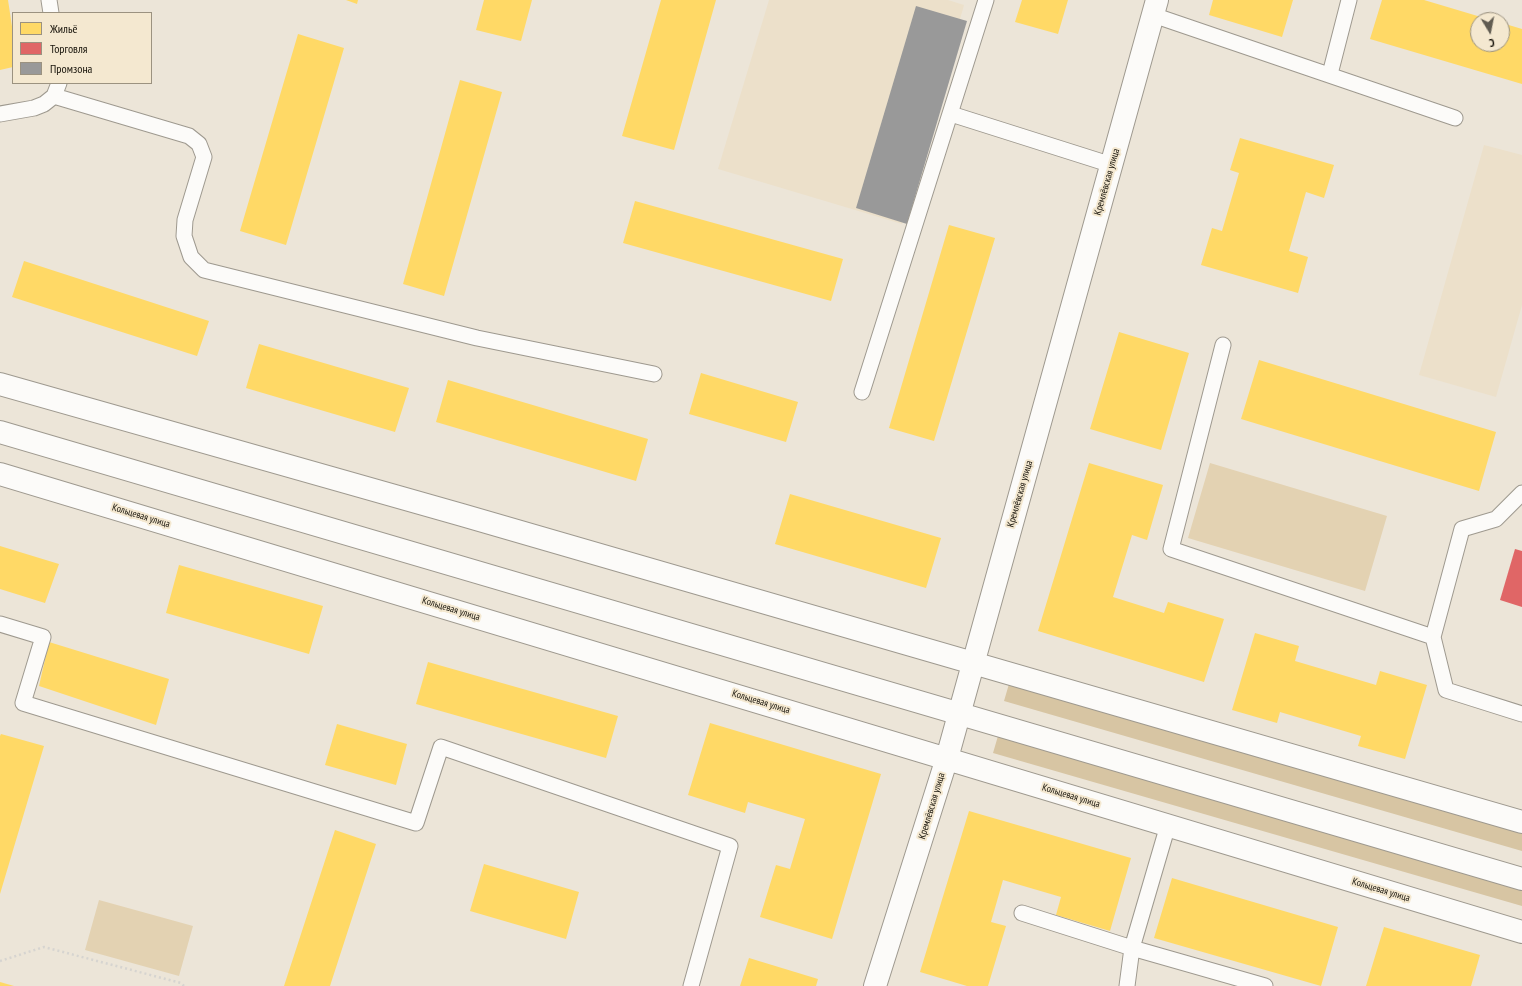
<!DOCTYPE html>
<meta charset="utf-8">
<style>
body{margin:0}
#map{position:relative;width:1522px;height:986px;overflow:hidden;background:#ece5d8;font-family:"PT Sans Narrow",sans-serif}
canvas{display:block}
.legend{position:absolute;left:12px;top:12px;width:140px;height:72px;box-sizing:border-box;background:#f4e8d0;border:1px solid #9b9280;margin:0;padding:5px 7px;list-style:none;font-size:12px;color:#161209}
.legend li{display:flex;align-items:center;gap:8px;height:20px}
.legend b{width:20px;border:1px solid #9b9280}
.north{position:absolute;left:1470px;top:12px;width:40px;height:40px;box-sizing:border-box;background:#f4e8d0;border:1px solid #9b9280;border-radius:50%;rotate:170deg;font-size:11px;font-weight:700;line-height:16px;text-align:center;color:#161209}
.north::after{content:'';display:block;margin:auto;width:14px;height:18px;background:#615c51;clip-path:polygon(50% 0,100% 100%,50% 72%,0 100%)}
</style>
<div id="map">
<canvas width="1522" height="986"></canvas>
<ul class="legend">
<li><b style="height:11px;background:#ffd966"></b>Жильё</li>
<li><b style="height:11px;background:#e06666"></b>Торговля</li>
<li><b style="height:11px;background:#999"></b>Промзона</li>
</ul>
<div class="north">С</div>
</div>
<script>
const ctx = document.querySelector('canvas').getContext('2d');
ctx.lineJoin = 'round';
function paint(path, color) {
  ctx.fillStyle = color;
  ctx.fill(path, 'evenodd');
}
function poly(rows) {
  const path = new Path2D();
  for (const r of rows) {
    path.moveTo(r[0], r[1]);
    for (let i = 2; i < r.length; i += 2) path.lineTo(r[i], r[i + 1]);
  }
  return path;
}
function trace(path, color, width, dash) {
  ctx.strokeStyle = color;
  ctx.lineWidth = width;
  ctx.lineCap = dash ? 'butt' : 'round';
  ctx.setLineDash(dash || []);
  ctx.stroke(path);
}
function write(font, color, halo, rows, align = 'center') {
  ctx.font = font + ' "PT Sans Narrow",sans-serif';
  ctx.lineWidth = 4;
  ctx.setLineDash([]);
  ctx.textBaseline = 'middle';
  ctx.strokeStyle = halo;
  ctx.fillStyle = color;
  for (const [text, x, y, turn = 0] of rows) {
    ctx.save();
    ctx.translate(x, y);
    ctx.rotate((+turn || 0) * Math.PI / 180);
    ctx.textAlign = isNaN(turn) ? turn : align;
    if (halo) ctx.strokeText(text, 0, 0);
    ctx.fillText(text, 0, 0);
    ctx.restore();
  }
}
const built = poly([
 [769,0,948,0,964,5,902,224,718,169],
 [1484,145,1522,155,1522,305,1496,397,1419,375]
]);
const green = poly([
 [1210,463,1387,516,1365,591,1188,538],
 [99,900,193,926,179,976,85,950]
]);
const forest = poly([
 [1009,684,1522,832,1522,851,1004,701],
 [998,736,1522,888,1522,906,993,753]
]);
const homes = poly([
 [0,0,8,0,13,33,13,67,0,70],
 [346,0,358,0,357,4],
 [484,0,532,0,521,41,476,30],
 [661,0,716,0,674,150,622,136],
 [1022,0,1068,0,1058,34,1015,22],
 [1213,0,1293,0,1282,37,1209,15],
 [1382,0,1424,0,1491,20,1478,20,1478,44,1502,44,1502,23,1522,29,1522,84,1370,39],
 [298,34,344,48,286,245,240,231],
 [460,80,502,92,444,296,403,284],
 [1240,138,1334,165,1324,198,1306,192,1289,251,1308,257,1298,293,1201,265,1212,228,1222,231,1239,173,1230,170],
 [635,201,843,259,831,301,623,243],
 [949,225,995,238,934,441,889,428],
 [24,261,209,321,197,356,12,297],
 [1119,332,1189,353,1161,450,1090,429],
 [259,344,409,388,395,432,246,388],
 [1259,360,1496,432,1479,491,1241,419],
 [701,373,798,402,786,442,689,414],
 [448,380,648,439,636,481,436,422],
 [1089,463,1163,485,1147,540,1132,535,1113,597,1164,613,1168,602,1224,619,1204,682,1038,631],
 [790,494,941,538,926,588,775,544],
 [0,546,59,564,45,603,0,589],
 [179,565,323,606,309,654,166,613],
 [1255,633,1299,646,1295,661,1376,685,1380,671,1427,685,1405,759,1358,746,1361,736,1280,712,1277,723,1232,710],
 [49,642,169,679,156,725,39,686],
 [428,662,618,716,606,758,416,704],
 [710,723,881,774,832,939,760,917,776,865,790,869,805,819,748,802,745,813,688,795],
 [337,724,407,744,396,785,325,765],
 [1,734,44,746,0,894,0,736],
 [969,811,1131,858,1110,931,1056,915,1061,897,1003,880,991,922,1006,926,988,986,967,986,920,972],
 [335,830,376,844,330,986,284,986],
 [484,864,579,892,566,939,470,911],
 [1172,878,1338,927,1321,986,1154,938],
 [1384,927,1480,955,1471,986,1366,986],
 [749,958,818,979,816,986,740,986],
 [0,982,14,986,0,986]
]);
const shops = poly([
 [1515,549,1522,551,1522,607,1500,600]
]);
const industry = poly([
 [916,6,967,21,907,224,856,208]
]);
const path = poly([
 [0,961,44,947,181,983,184,986]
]);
const lane = poly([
 [49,0,51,13],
 [1153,15,1455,118],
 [1330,74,1349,0],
 [54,96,189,136,199,144,204,157,185,220,184,236,191,257,204,270,477,338,654,374],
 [0,114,34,108,44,104,54,96,59,83],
 [951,114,1112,165],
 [1223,345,1171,549,1433,637,1446,690,1522,714],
 [862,392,986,0],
 [0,624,43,637,23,703,416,823,441,747,730,846,691,986],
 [1433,637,1462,529,1496,519,1522,493],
 [1168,825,1132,948,1265,986],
 [1022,913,1132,948,1127,986]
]);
const street = poly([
 [0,432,1522,879]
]);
const secondary = poly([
 [0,384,462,515,1522,822],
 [0,474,1522,932],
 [875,986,947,758,1157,0]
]);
const streetNames = [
 ["Кремлёвская улица",1107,182,-74],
 ["Кремлёвская улица",1020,494,-74],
 ["Кольцевая улица",141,516,17],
 ["Кольцевая улица",451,609,17],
 ["Кольцевая улица",761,702,17],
 ["Кольцевая улица",1071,796,17],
 ["Кремлёвская улица",932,806,-73],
 ["Кольцевая улица",1381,890,17]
];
paint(built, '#ece0ca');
paint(green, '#e3d2b2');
paint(forest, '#d7c5a3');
paint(homes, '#ffd966');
paint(shops, '#e06666');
paint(industry, '#999');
trace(lane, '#9e998f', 17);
trace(street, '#9e998f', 24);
trace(secondary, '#9e998f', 24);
trace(path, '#d6d4d0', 2.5, [2, 3]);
trace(lane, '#fcfbf9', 15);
trace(street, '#fcfbf9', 22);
trace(secondary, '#fcfbf9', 22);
write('10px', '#161209', '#f4e8d0', streetNames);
</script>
